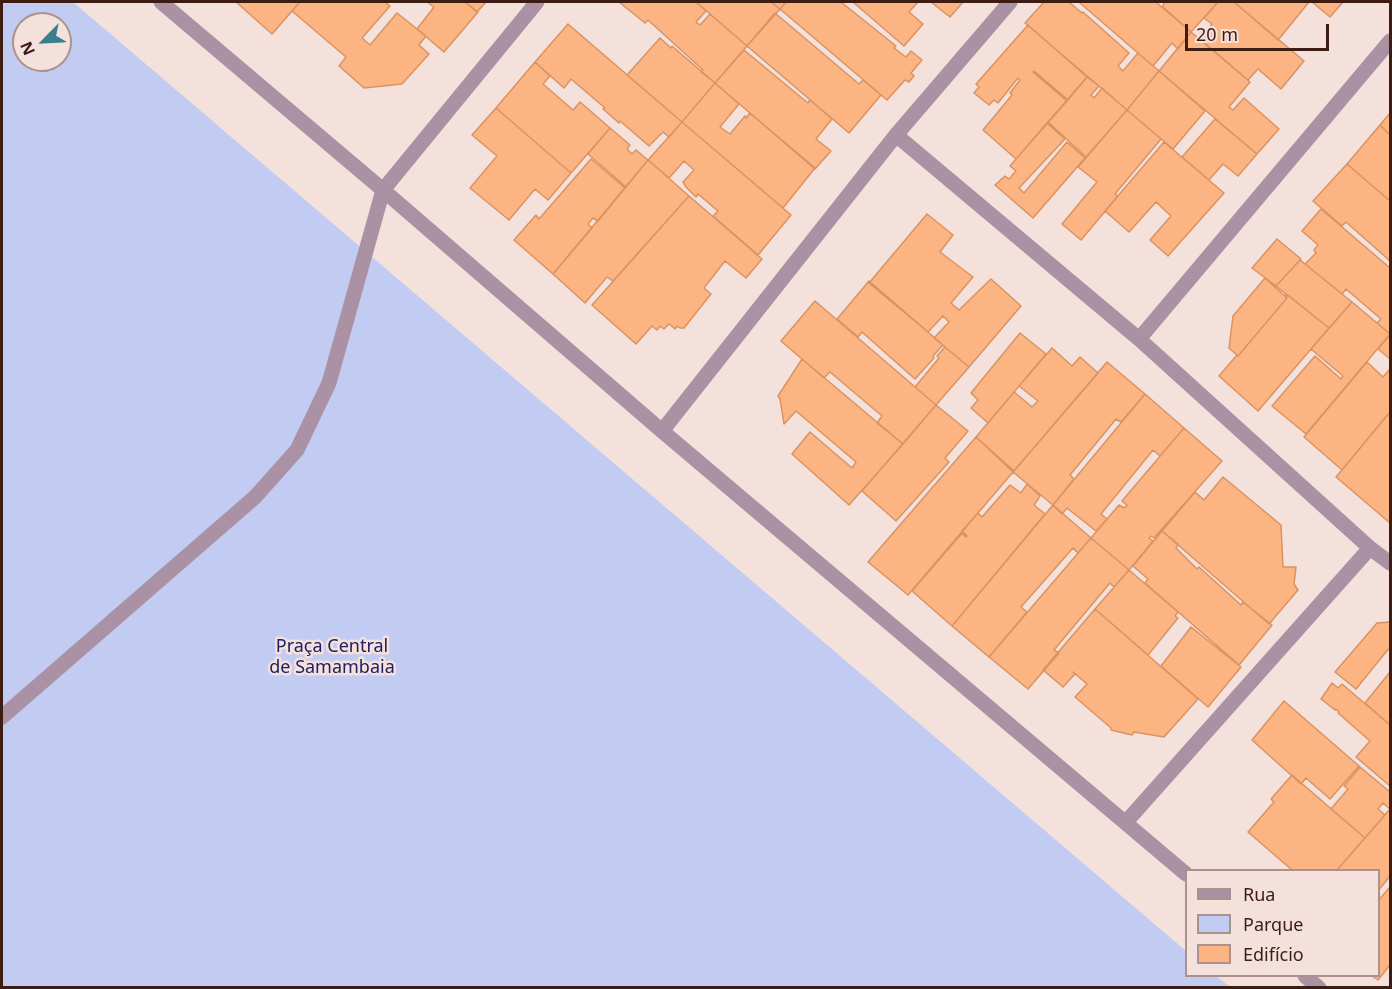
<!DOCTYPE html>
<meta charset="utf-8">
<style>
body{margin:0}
#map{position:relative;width:1392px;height:989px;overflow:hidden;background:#f4e1dc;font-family:"Noto Sans",sans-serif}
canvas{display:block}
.frame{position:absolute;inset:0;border:3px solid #3d1c14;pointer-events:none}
.legend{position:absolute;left:1185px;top:869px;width:195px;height:108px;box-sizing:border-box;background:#f4e1dc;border:2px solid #ab928c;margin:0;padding:8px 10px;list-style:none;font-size:18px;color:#3d1c14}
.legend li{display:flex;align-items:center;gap:12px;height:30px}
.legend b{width:30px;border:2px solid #ab928c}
.north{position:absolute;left:12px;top:12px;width:60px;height:60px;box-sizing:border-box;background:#f4e1dc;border:2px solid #ab928c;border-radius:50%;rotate:246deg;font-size:16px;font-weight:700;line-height:24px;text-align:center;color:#3d1c14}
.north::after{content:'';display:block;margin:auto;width:21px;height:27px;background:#3b7e8e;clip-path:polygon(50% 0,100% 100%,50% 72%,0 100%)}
.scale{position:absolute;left:1185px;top:24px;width:144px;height:27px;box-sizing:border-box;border:3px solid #3d1c14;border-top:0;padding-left:8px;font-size:18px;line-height:21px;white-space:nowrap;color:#3d1c14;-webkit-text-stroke:4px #f4e1dc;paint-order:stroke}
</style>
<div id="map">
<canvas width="1392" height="989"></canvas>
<div class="frame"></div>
<ul class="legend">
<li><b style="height:8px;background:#aa91a3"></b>Rua</li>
<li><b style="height:16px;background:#c2cbf2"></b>Parque</li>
<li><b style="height:16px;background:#fcb482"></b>Edifício</li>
</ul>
<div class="north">N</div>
<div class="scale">20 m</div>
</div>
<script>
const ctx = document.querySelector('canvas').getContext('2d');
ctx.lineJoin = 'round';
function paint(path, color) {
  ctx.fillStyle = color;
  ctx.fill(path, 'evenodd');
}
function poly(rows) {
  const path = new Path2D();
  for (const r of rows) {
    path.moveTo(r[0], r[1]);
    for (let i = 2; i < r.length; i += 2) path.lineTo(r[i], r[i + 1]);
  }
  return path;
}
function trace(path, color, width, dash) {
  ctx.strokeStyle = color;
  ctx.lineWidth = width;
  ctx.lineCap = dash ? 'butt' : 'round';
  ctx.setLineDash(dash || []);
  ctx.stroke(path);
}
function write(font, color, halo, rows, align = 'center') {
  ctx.font = font + ' "Noto Sans",sans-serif';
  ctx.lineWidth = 5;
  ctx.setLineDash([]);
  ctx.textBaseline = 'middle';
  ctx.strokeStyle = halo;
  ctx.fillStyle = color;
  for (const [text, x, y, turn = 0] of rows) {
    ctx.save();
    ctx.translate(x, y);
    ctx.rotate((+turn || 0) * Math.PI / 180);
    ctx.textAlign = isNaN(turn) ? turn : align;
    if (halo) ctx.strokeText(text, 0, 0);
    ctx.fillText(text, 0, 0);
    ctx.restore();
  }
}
const green = poly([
 [2,2,73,2,1186,951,1186,976,1216,976,1230,987,2,988],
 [24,24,60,24,60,60,24,60]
]);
const building = poly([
 [236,2,300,2,272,34,236,2],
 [300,2,385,2,390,6,362,38,370,45,397,13,426,36,419,45,429,54,402,84,364,88,339,66,346,57,292,11,300,2],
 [427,2,465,2,478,12,444,52,417,29,434,7,427,2],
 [465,2,486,2,477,12,465,2],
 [619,2,696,2,706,11,696,22,700,25,710,14,747,46,715,83,701,72,703,70,648,20,645,23,619,2],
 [696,2,771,2,780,9,747,46,696,2],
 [771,2,786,2,780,9,771,2],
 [786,2,841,2,896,46,894,48,906,57,911,51,922,60,911,73,914,76,909,82,905,80,887,100,780,9,786,2],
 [853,2,918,2,909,12,923,24,904,46,853,2],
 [931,2,963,2,950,17,931,2],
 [1044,2,1069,2,1082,13,1083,12,1129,53,1118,66,1123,71,1138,53,1159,71,1127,110,1025,23,1044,2],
 [1081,2,1156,2,1191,32,1178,49,1172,43,1153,66,1080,3,1081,2],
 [1164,2,1218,2,1191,32,1163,7,1164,2],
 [1218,2,1234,2,1304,61,1281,89,1258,69,1248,80,1200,39,1212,24,1204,18,1218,2],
 [1234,2,1309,2,1278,40,1234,2],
 [1312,2,1343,2,1330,17,1312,2],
 [775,13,859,84,863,80,881,95,849,133,747,46,775,13],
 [568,24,682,122,669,137,663,132,649,146,620,121,619,123,603,109,605,108,571,79,564,88,535,62,568,24],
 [1028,25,1087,77,1068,100,1034,71,1033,72,1067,101,1016,159,983,130,1012,95,1010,93,1020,80,1018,78,998,103,994,100,989,105,974,93,979,87,976,84,1028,25],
 [1191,32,1250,82,1229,107,1233,110,1244,98,1279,129,1257,154,1159,71,1191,32],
 [660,38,671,48,672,46,715,83,682,122,627,75,660,38],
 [744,50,808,103,810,100,832,119,816,139,831,151,815,169,715,83,744,50],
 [535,62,550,76,543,84,573,110,580,102,610,128,571,173,496,108,535,62],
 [1159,71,1205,111,1173,149,1127,110,1159,71],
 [1087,77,1099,86,1091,95,1094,98,1102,88,1127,110,1086,157,1048,122,1087,77],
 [715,83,739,104,720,127,730,134,745,116,746,118,750,113,815,168,783,208,682,122,715,83],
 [496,108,571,173,548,200,535,189,509,220,470,188,497,156,472,135,496,108],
 [1127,110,1161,139,1115,194,1118,196,1081,240,1062,224,1097,182,1078,167,1127,110],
 [1390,113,1390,135,1380,125,1390,113],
 [1215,119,1257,154,1238,176,1223,164,1209,180,1182,157,1215,119],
 [682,122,791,215,758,255,713,216,718,211,698,194,696,197,686,187,683,182,694,170,684,161,669,178,648,160,682,122],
 [1047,123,1065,139,1019,188,1024,193,1067,142,1085,158,1033,218,995,185,1005,176,1009,179,1016,171,1010,166,1047,123],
 [1380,125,1390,135,1390,201,1347,164,1380,125],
 [610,128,630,145,627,149,632,154,636,150,648,160,626,187,588,154,610,128],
 [1164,142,1224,193,1168,256,1150,240,1171,216,1156,202,1129,232,1105,211,1164,142],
 [591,159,625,188,598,221,593,218,588,224,592,228,553,274,514,240,536,215,539,219,591,159],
 [648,160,689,196,613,281,607,277,585,303,553,274,648,160],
 [1347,164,1390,201,1390,261,1346,222,1342,226,1313,201,1347,164],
 [689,196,762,259,746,278,725,261,704,288,711,294,684,328,680,328,677,326,675,329,669,324,664,329,660,326,657,330,652,326,636,344,592,305,689,196],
 [1321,209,1390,268,1390,334,1377,323,1381,319,1346,289,1342,294,1305,264,1316,253,1314,250,1318,245,1302,231,1321,209],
 [927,214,953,235,940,252,973,277,951,303,959,310,991,279,1021,306,969,367,934,338,949,322,943,316,928,332,869,283,927,214],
 [1277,239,1301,259,1276,286,1252,268,1277,239],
 [1300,260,1352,302,1329,328,1276,286,1300,260],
 [1265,278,1287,298,1238,356,1229,348,1233,316,1265,278],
 [869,281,943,345,933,356,934,358,915,379,862,332,858,337,837,319,869,281],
 [1285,295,1289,296,1329,328,1258,411,1219,376,1237,355,1238,356,1287,298,1285,295],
 [815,301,936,405,903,444,877,423,882,416,830,372,824,378,781,341,815,301],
 [1352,302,1390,334,1306,434,1272,406,1315,356,1341,379,1343,376,1311,349,1352,302],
 [1020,333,1046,354,988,423,971,408,978,400,971,393,1020,333],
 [1390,335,1390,359,1378,349,1390,335],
 [945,347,969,367,936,405,915,387,939,358,937,356,945,347],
 [1052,348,1072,366,1080,357,1098,373,1014,471,976,437,1014,392,1032,407,1038,401,1019,386,1052,348],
 [802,359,903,444,849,505,792,454,810,432,852,468,856,462,796,411,784,424,780,399,778,396,802,359],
 [1107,362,1145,394,1121,422,1116,419,1070,475,1074,479,1053,505,1013,472,1107,362],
 [1367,362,1383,377,1390,369,1390,412,1342,470,1304,437,1367,362],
 [1145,394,1184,428,1160,456,1153,450,1101,514,1107,519,1096,531,1067,508,1062,514,1053,505,1145,394],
 [936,405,968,431,945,458,949,462,896,521,862,491,936,405],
 [1390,412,1390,523,1336,477,1390,412],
 [1184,428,1222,461,1154,538,1151,536,1149,538,1153,541,1129,570,1091,538,1119,505,1124,508,1127,505,1122,501,1184,428],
 [976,437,1013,472,908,595,868,562,976,437],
 [1223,477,1281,525,1283,567,1296,567,1294,584,1298,590,1269,624,1162,531,1195,492,1204,500,1223,477],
 [1027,484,1040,496,1034,505,1045,514,952,626,912,591,962,533,966,537,967,536,962,531,978,513,982,517,1010,485,1021,493,1027,484],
 [1053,505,1091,538,1078,553,1073,548,1021,607,1027,612,989,657,952,626,1053,505],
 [1162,531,1178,544,1176,548,1197,569,1199,567,1241,605,1243,602,1272,625,1239,665,1145,583,1148,579,1133,566,1162,531],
 [1091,538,1129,570,1114,587,1110,583,1054,650,1059,653,1028,689,989,657,1091,538],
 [1129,570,1178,612,1175,616,1178,618,1148,655,1095,609,1129,570],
 [1095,609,1198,699,1164,737,1134,732,1132,735,1111,730,1111,728,1075,697,1087,684,1073,672,1075,674,1063,687,1043,670,1095,609],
 [1390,622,1390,647,1356,689,1335,672,1377,623,1390,622],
 [1191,627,1241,667,1208,707,1161,666,1191,627],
 [1390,672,1390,725,1365,703,1390,672],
 [1332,683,1338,688,1342,684,1390,725,1390,786,1356,757,1370,741,1338,713,1339,712,1336,709,1335,710,1321,699,1332,683],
 [1284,701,1359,766,1330,799,1306,778,1301,784,1252,740,1284,701],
 [1360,767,1390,792,1390,809,1383,803,1378,809,1385,815,1365,838,1331,809,1348,789,1344,786,1360,767],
 [1292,775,1365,838,1337,870,1292,870,1248,832,1274,802,1271,799,1292,775],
 [1390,809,1390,876,1378,891,1378,870,1337,870,1390,809],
 [1390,887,1390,965,1378,980,1372,976,1378,976,1378,901,1390,887]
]);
const street = poly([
 [161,2,383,190,662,431,1186,874],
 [896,135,1139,339,1370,548,1390,563],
 [1139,339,1390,41],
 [662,431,896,135,1010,2],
 [2,717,255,497,297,450,329,383,383,190,537,2],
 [1126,822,1370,548],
 [1305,976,1319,988]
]);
const parkNames = [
 ["Praça Central",332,647],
 ["de Samambaia",332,668]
];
paint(green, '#c2cbf2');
paint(building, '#fcb482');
trace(building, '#d99362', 1.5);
trace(street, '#aa91a3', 15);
write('18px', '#1f2065', '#f4e1dc', parkNames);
</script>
